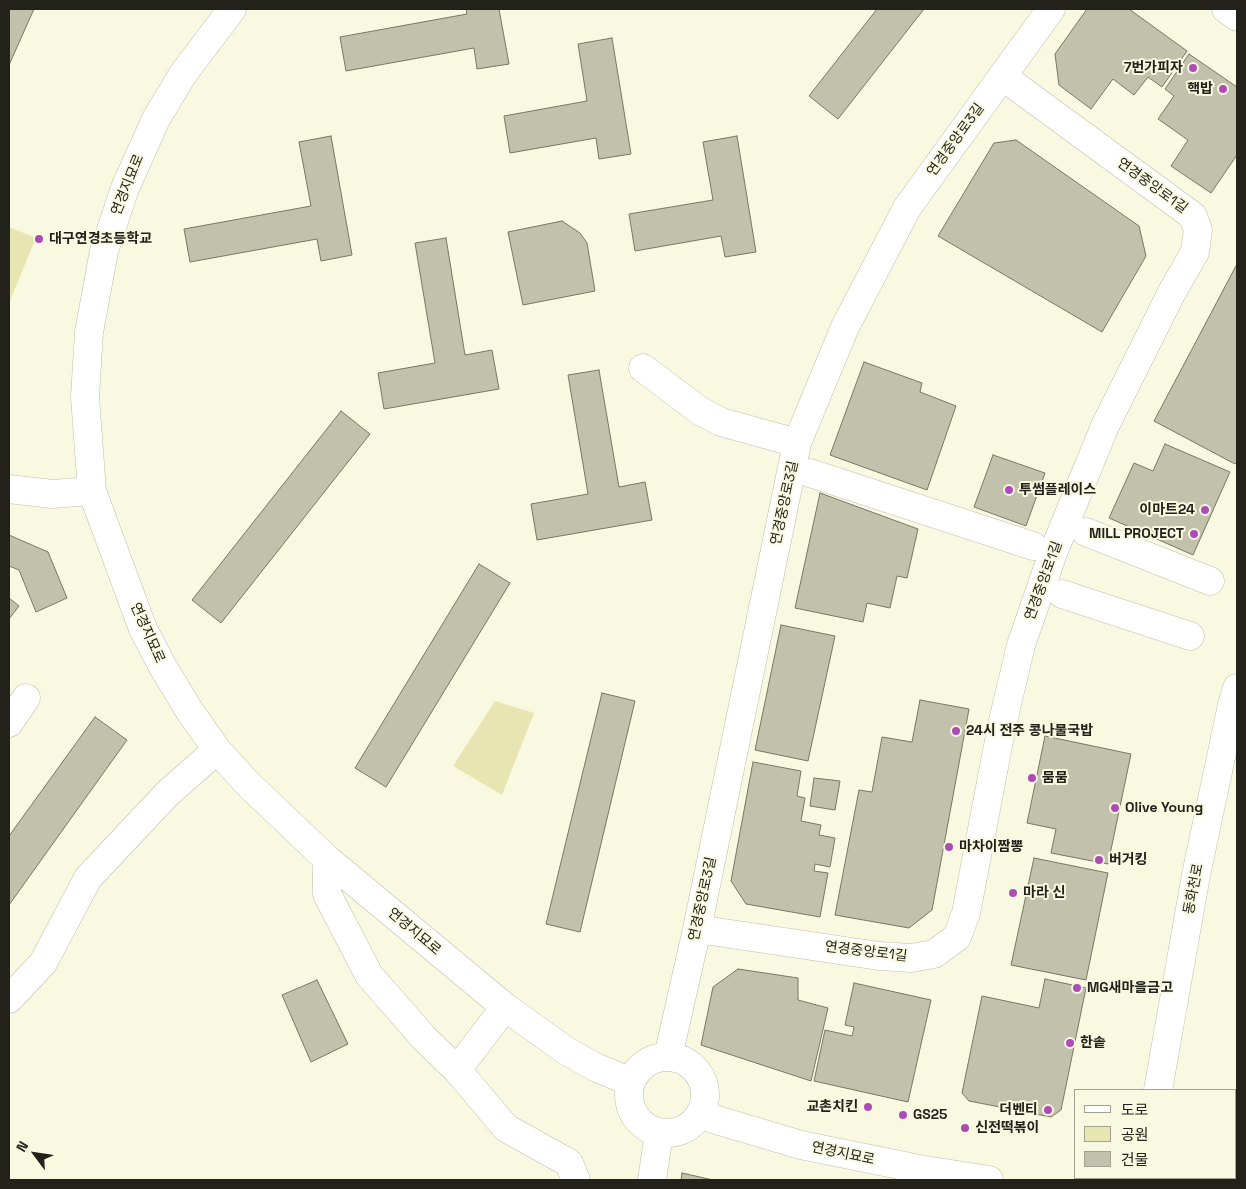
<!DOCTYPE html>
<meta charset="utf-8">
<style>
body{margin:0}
#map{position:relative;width:1246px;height:1189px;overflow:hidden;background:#f9f9e2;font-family:"Space Grotesk","Noto Sans KR",sans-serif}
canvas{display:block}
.frame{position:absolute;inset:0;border:10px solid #22221a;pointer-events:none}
.legend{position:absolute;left:1074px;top:1089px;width:162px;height:90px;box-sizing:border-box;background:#f9f9e2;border:1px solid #a3a392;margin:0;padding:6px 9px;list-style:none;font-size:15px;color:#22221a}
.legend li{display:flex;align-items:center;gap:10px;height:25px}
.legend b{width:25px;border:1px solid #a3a392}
.north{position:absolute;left:10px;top:1129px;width:50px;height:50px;-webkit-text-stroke:4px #f9f9e2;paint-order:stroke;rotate:301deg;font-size:14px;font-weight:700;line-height:20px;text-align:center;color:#22221a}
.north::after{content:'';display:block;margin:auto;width:18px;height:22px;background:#22221a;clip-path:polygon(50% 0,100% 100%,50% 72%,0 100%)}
</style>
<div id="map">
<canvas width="1246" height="1189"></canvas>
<div class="frame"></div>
<ul class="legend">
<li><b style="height:6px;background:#fff"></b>도로</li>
<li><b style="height:14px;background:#e7e5b1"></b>공원</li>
<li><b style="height:14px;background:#c2c2ac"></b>건물</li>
</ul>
<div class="north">N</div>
</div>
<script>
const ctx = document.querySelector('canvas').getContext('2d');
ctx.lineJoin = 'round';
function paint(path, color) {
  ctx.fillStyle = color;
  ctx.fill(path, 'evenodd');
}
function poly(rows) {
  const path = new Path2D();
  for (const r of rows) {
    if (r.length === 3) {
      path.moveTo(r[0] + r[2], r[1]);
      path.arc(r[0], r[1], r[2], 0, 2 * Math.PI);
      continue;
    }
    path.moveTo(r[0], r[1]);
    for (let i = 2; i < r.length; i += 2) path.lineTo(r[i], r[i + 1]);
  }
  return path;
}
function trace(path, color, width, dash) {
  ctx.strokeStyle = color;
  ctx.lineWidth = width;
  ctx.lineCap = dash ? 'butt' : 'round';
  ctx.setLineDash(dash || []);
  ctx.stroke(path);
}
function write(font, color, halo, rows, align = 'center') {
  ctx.font = font + ' "Space Grotesk","Noto Sans KR",sans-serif';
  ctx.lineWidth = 4;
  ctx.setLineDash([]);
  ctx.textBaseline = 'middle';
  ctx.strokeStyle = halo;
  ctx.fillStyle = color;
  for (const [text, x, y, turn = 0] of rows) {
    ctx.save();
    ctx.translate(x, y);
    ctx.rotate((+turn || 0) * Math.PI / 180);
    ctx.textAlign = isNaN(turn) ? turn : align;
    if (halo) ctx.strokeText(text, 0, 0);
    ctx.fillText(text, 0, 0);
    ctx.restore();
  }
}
const green = poly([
 [9,227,36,238,9,303],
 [495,701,534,713,502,795,453,766]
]);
const building = poly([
 [9,9,34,9,9,65,9,9],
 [466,9,499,9,509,64,477,69,474,48,346,71,340,37,467,14,466,9],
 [877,9,924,9,838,119,809,96,877,9],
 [1087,9,1129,9,1187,51,1162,87,1148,77,1134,95,1113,79,1091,109,1059,85,1055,54,1087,9],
 [612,38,631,154,599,159,596,138,510,153,504,116,587,101,578,44,612,38],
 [1189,54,1237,87,1237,155,1211,193,1171,166,1188,140,1158,119,1174,96,1165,89,1189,54],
 [331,136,352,255,321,261,317,239,190,262,184,229,311,206,299,142,331,136],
 [737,136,756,252,725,257,721,236,635,251,629,214,713,200,703,142,737,136],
 [1016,140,1139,226,1146,256,1102,332,938,236,994,143,1016,140],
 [562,221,580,233,587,243,595,291,523,305,508,232,562,221],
 [446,238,465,355,492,350,499,389,384,409,378,373,435,363,415,243,446,238],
 [1237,264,1237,461,1235,464,1154,421,1237,264],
 [864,362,922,383,920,392,956,406,927,490,830,455,864,362],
 [599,370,619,487,645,482,652,520,537,540,531,504,588,494,568,375,599,370],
 [341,411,370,434,221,623,192,600,341,411],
 [1165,444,1230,472,1193,555,1109,518,1134,463,1153,471,1165,444],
 [993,455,1045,473,1026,526,974,507,993,455],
 [820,493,918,529,907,578,897,576,890,608,867,603,863,622,795,608,820,493],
 [9,535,48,552,67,598,36,612,19,570,9,566,9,535],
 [479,564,510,583,386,787,355,768,479,564],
 [9,598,19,606,9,619,9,598],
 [781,625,835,636,808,761,755,750,781,625],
 [602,693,635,701,580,932,546,924,602,693],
 [920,700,969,709,932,910,909,928,835,915,859,790,872,792,882,737,912,742,920,700],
 [95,717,127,740,9,905,9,836,95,717],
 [1045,736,1131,754,1108,864,1051,853,1056,829,1027,823,1045,736],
 [753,762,801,771,797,796,805,798,801,821,821,825,819,835,835,838,830,867,815,864,814,871,828,873,820,917,746,904,731,881,753,762],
 [814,778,840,781,835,810,810,806,814,778],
 [1034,858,1108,873,1086,980,1011,965,1034,858],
 [738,969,798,978,798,1000,828,1008,811,1081,701,1045,713,987,738,969],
 [1045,979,1086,988,1061,1110,1051,1117,969,1101,962,1093,982,996,1039,1008,1045,979],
 [317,980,348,1044,311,1062,282,995,317,980],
 [854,983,931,1000,908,1102,814,1081,825,1030,852,1036,854,1027,845,1025,854,983],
 [682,1173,713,1180,681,1180,682,1173]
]);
const minor = poly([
 [232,9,183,74,156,119,125,188,104,251,89,332,85,397,92,491,143,629,163,667,189,710,217,750,248,784,327,859,505,1007,565,1050,595,1067,631,1082],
 [1226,9,1237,17],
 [643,368,700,411,721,422,797,443],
 [810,473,1033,546],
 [9,489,52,494,92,491],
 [1086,532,1210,581],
 [1062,594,1190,636],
 [9,723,26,698],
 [327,859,327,894,369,975,424,1038,457,1070,506,1128,569,1163,576,1180],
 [697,929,879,956,911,958,934,954,957,937,966,913,1002,725,1021,645,1053,553,1105,426,1172,292,1195,252,1198,230,1193,216,1002,76],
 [9,999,43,963,88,878,168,793,217,750],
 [667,1095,38],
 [668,1057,697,929,797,443,845,327,907,208,1051,9],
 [457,1070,505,1007],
 [700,1115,801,1145,919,1169,989,1180],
 [652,1180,659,1133]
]);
const major = poly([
 [1158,1090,1196,875,1232,705,1237,688],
 [1143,1180,1143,1178]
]);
const markers = [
 [1193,68,5,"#ad4cb5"],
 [1223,89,5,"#ad4cb5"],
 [39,239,5,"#ad4cb5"],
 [1009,490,5,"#ad4cb5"],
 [1205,510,5,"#ad4cb5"],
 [1194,534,5,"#ad4cb5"],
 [956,731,5,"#ad4cb5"],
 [1032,778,5,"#ad4cb5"],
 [1115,808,5,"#ad4cb5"],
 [949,847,5,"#ad4cb5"],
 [1099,860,5,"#ad4cb5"],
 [1013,893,5,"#ad4cb5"],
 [1077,988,5,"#ad4cb5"],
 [1070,1043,5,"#ad4cb5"],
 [868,1107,5,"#ad4cb5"],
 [1048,1110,5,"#ad4cb5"],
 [903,1115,5,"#ad4cb5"],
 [965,1128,5,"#ad4cb5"]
];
const poiNames = [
 ["7번가피자",1183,68,"right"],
 ["핵밥",1213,89,"right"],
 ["대구연경초등학교",49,239],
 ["투썸플레이스",1019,490],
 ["이마트24",1195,510,"right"],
 ["MILL PROJECT",1184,534,"right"],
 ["24시 전주 콩나물국밥",966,731],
 ["뭄뭄",1042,778],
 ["Olive Young",1125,808],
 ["마차이짬뽕",959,847],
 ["버거킹",1109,860],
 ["마라 신",1023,893],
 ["MG새마을금고",1087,988],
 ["한솥",1080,1043],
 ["교촌치킨",858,1107,"right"],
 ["더벤티",1038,1110,"right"],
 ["GS25",913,1115],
 ["신전떡볶이",975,1128]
];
const streetNames = [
 ["연경중앙로3길",956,140,-54],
 ["연경지묘로",128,185,-68],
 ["연경중앙로1길",1152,186,36],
 ["연경중앙로3길",785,503,-78],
 ["연경중앙로1길",1044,581,-70],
 ["연경지묘로",147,633,66],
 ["동화천로",1194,889,-79],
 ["연경중앙로3길",703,899,-78],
 ["연경지묘로",414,932,40],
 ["연경중앙로1길",866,952,7],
 ["연경지묘로",843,1154,12]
];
paint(green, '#e7e5b1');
paint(building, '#c2c2ac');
trace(building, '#777762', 1);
trace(minor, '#bebea8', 29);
trace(major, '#bebea8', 29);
trace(minor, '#fff', 28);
trace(major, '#fff', 28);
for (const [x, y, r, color] of markers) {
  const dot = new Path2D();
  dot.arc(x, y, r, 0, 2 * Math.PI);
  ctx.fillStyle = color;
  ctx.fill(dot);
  trace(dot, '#f9f9e2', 2);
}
write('bold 14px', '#22221a', '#f9f9e2', poiNames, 'left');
write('14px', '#22221a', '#f9f9e2', streetNames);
</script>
